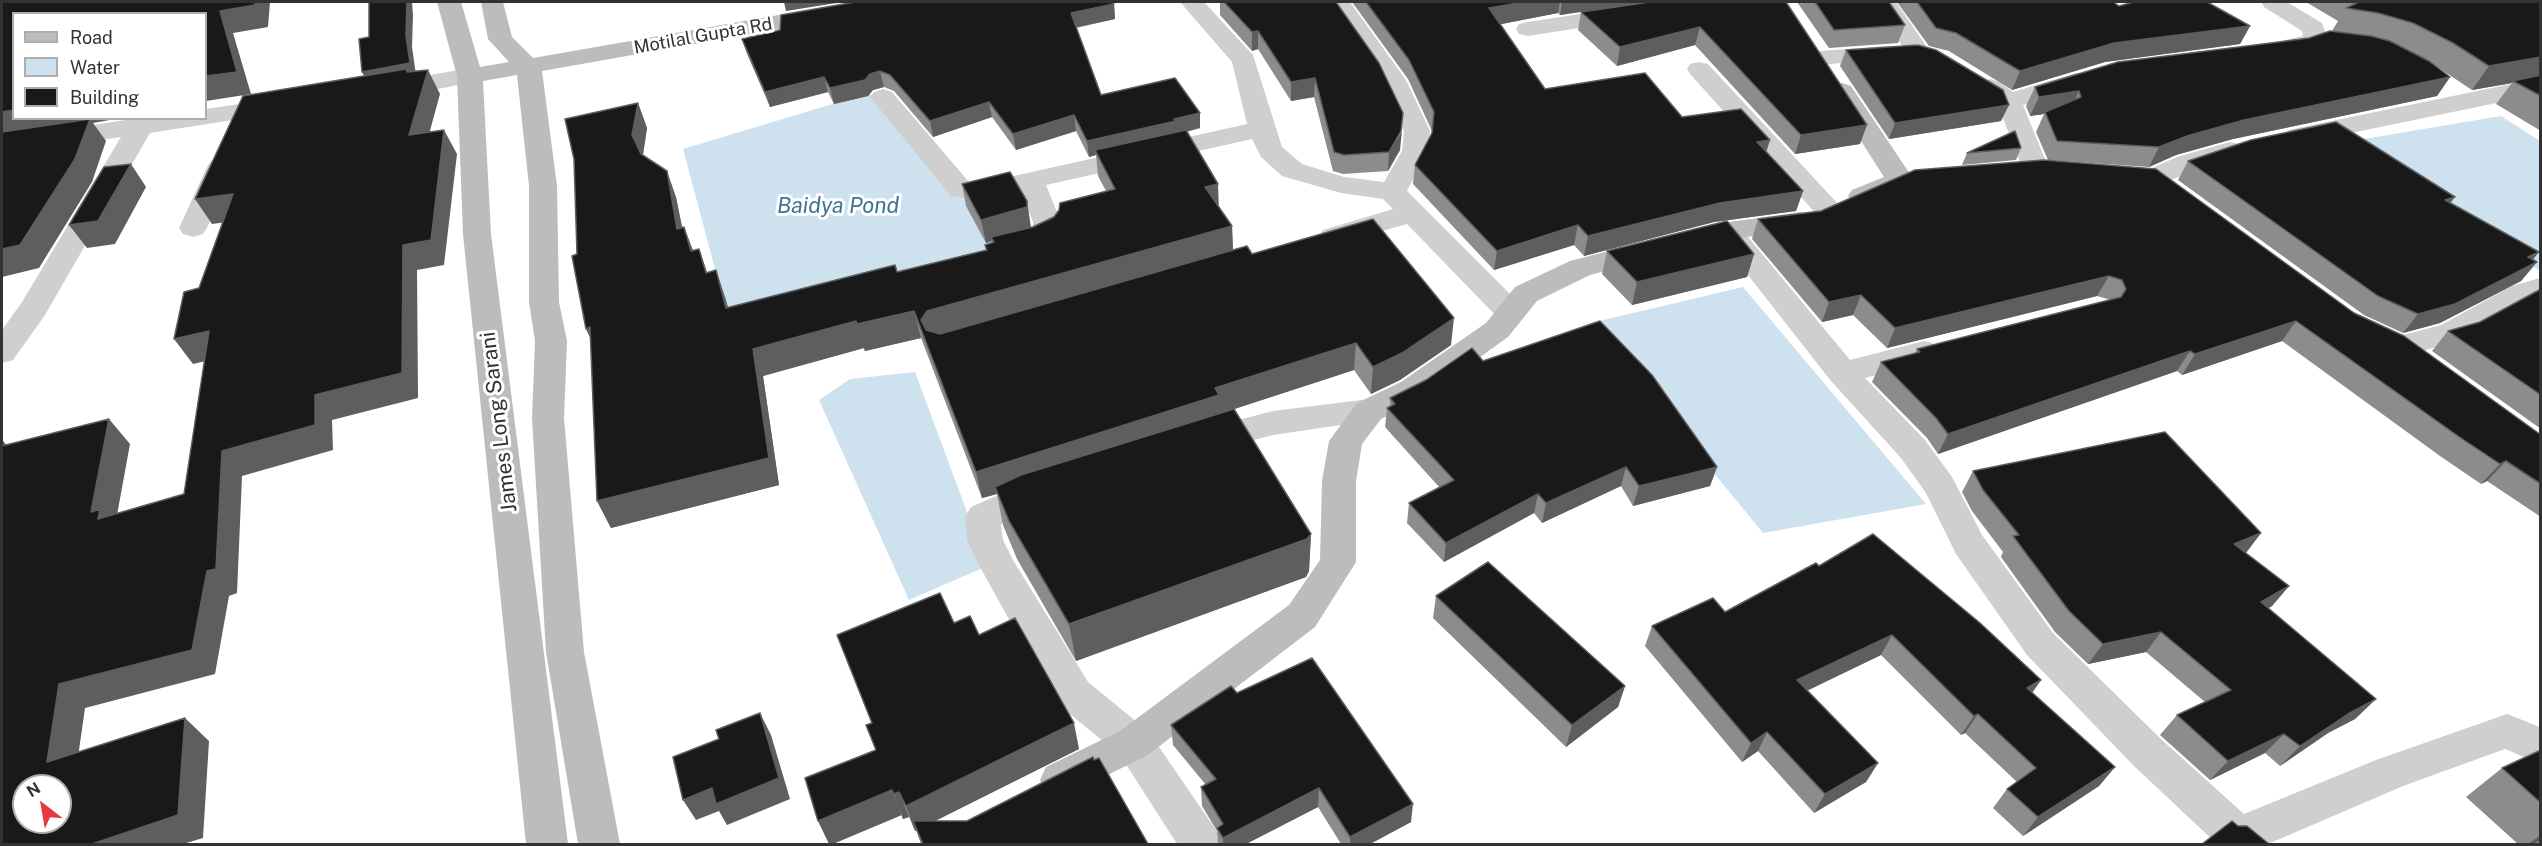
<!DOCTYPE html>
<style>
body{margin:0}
#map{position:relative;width:2542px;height:846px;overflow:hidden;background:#fff;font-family:"Public Sans",sans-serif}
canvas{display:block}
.frame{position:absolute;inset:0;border:3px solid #323232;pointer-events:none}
.legend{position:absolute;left:12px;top:12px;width:195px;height:108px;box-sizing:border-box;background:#fff;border:2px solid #adadad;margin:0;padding:8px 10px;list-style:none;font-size:18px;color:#323232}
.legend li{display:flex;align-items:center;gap:12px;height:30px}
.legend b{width:30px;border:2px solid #adadad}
.north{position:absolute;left:12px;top:774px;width:60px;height:60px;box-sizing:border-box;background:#fff;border:2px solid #adadad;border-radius:50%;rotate:329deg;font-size:16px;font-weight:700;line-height:24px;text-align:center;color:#323232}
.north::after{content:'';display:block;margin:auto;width:21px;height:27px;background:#e53943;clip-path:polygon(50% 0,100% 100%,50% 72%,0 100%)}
</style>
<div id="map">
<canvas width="2542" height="846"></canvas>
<div class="frame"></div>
<ul class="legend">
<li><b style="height:8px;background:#bcbcbc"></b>Road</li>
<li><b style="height:16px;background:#cee1ee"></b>Water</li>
<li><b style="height:16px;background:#191919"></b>Building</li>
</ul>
<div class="north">N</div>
</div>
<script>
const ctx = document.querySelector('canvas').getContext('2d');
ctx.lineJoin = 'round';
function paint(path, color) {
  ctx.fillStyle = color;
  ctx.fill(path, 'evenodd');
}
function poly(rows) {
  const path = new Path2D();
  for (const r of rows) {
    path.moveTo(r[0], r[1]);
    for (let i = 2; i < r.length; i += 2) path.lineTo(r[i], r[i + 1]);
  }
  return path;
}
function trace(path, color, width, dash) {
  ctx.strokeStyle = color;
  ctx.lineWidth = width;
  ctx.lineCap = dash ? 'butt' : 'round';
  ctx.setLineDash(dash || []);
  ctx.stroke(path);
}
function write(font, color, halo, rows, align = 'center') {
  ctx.font = font + ' "Public Sans",sans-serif';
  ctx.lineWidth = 6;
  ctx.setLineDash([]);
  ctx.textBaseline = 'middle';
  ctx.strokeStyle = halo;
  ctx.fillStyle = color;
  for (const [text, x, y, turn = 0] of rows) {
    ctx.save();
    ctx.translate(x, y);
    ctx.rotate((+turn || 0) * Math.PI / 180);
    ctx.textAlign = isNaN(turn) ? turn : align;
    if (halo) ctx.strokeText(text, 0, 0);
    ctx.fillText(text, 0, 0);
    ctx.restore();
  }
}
const water = poly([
 [869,93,983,209,1001,265,733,336,683,149],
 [2501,116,2540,141,2540,271,2340,143],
 [1743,287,1926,504,1763,533,1591,323],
 [915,372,987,566,909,600,819,400,850,379]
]);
const street = poly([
 [1180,2,1204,2,1253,55,1282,147,1302,164,1344,177,1384,182,1402,151,1404,131,1380,80,1326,2,1350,2,1406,80,1430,131,1428,151,1407,191,1522,306,1526,313,1522,320,1511,323,1500,320,1407,224,1333,245,1323,242,1319,236,1323,230,1393,209,1383,199,1341,193,1282,176,1261,157,1252,139,1046,185,1061,222,1061,235,1057,241,1029,253,1019,256,1009,253,1004,247,1009,241,1033,230,1033,222,1021,191,975,199,951,196,870,97,874,92,883,89,892,92,969,182,1005,178,1247,124,1232,62,1180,2],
 [1658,2,1712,2,1708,7,1700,9,1528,36,1519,34,1516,29,1519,24,1528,22,1658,2],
 [1874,2,1896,2,1931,53,1928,58,1919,60,1910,58,1874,2],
 [2261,2,2287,2,2322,23,2328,39,2325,44,2307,52,2277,56,2268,54,2265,49,2268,44,2303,36,2302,31,2264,7,2261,2],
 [1887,46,1896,48,1899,53,1896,58,1820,65,1811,63,1808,58,1811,53,1820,51,1887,46],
 [1699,62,1708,64,1839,205,1843,211,1839,217,1829,220,1819,217,1690,74,1687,69,1690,64,1699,62],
 [470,68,479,71,483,76,479,81,391,98,382,95,378,90,382,85,391,82,470,68],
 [2076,73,2085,76,2089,81,2085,86,2023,105,2049,169,2045,175,2035,177,2025,175,1998,105,1977,87,1981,82,1990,79,1999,82,2013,92,2076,73],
 [2540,78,2540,94,2298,144,2289,142,2285,136,2289,130,2298,128,2540,78],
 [281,98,290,101,294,106,290,111,150,133,45,315,13,360,2,363,2,330,22,302,121,137,2,155,2,139,139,118,206,118,206,109,281,98],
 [2230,142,2239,144,2243,150,2239,156,2153,186,2143,184,2139,178,2143,172,2177,157,2230,142],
 [221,159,231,161,235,167,207,228,203,234,193,237,183,234,179,228,207,167,211,161,221,159],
 [1729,223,1739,226,1850,360,1924,341,1935,344,1940,352,1935,360,1865,378,1925,440,1952,477,1982,535,2053,633,2162,740,2244,814,2376,760,2507,714,2540,727,2540,764,2505,749,2403,786,2268,844,2217,844,2134,766,2027,655,1956,554,1926,493,1901,458,1831,381,1719,238,1715,232,1719,226,1729,223],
 [2540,278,2540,298,2462,340,2400,357,2361,340,2357,333,2361,326,2372,323,2403,335,2441,325,2512,286,2540,278],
 [1369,399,1381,403,1385,411,1381,419,1273,435,1204,453,1192,450,1187,441,1192,432,1273,411,1369,399],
 [1041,480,1053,484,1058,493,1053,502,1001,524,1003,540,1013,560,1088,682,1148,731,1216,830,1222,844,1177,844,1120,755,1060,706,1042,679,980,567,967,540,965,517,971,507,1003,493,1041,480]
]);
const secondary = poly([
 [437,2,461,2,480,67,509,62,488,39,481,2,503,2,512,37,533,58,853,2,888,2,884,7,853,16,542,71,557,186,559,302,567,341,564,418,584,652,620,844,578,844,546,652,532,418,535,341,529,302,529,186,517,75,483,81,491,234,568,844,526,844,463,234,457,76,437,2],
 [1842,83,1851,86,1914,180,1910,186,1862,204,1852,202,1848,196,1852,190,1884,177,1829,91,1833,86,1842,83],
 [1801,212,1811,215,1815,221,1811,227,1715,242,1590,275,1537,301,1508,337,1423,398,1381,419,1362,444,1356,481,1356,562,1315,627,1148,755,1061,798,1046,793,1040,780,1046,767,1120,731,1289,605,1320,560,1322,481,1329,441,1357,403,1401,382,1486,323,1515,287,1570,261,1715,224,1801,212]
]);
const wall = poly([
 [1220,2,1336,2,1400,150,1388,171,1343,174,1333,171,1314,97,1291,101,1258,49,1252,51,1220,15],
 [1352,2,1646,2,1560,15,1558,13,1500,24,1545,89,1682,117,1766,152,1803,191,1796,211,1714,222,1584,256,1574,245,1494,270,1413,184,1415,165,1432,133,1432,131,1408,79],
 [1786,2,1860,144,1795,154,1695,45,1617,66,1578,30,1581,12],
 [1797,2,1889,2,1905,25,1898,43,1829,48],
 [1897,2,2113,2,2119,6,2250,26,2240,44,2105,62,2012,90,1949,51,1929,46],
 [2306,2,2541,2,2541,131,2496,104,2512,83,2472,90,2433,64,2450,77,2437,96,2233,139,2176,155,2149,167,2048,160,2036,132,2044,114,2030,116,2026,106,2035,87,2279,42,2309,38,2332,31,2338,21],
 [1114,4,1115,19,1076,28,1101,95,1200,113,1200,128,1187,132,1219,207,1232,226,1233,250,1252,254,1451,345,1400,380,1371,394,1354,370,1234,409,1311,534,1309,571,1306,577,1076,661,1017,559,1003,525,997,494,982,498,921,338,865,351,864,348,763,376,779,485,611,528,597,501,591,340,577,254,638,103,647,128,643,155,676,197,682,228,684,227,693,250,707,273,716,270,728,308,897,272,986,250,985,245,993,243,992,241,986,243,966,206,962,184,1027,201,1031,227,1106,191,1098,176,1096,155,1089,157,1076,131,1016,150,992,117,933,137,894,91,884,87,873,90,868,96,834,104,828,92,770,107,747,54,742,39,780,30],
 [1846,50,2001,121,1889,139,1840,66],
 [2021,148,2016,160,1962,165,1967,153],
 [2188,161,2450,203,2537,262,2521,281,2440,323,2403,333,2364,315,2178,180],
 [1758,219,2354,313,2541,435,2541,517,2487,481,2481,484,2440,456,2282,341,2182,375,2177,371,1938,454,1927,438,1872,382,1881,362,1915,353,1917,349,2111,300,2097,296,1887,348,1853,315,1822,322,1752,239],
 [1607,251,1754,254,1747,277,1632,305,1602,274],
 [2541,289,2541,429,2432,351,2448,331,2480,322],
 [1483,361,1717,467,1710,486,1633,506,1621,486,1542,523,1534,513,1444,562,1407,523,1409,503,1440,488,1385,427,1387,408,1390,406,1390,398],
 [1973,471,2261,533,2246,553,2289,586,2272,606,2268,608,2376,699,2355,719,2328,733,2280,766,2265,753,2210,780,2160,735,2177,715,2205,702,2146,652,2088,664,2055,632,2001,557,2003,552,1972,511,1962,492],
 [1819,566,2041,680,2032,693,2115,767,2099,786,2023,836,1993,808,2007,789,2017,782,1965,733,1961,735,1881,655,1807,691,1878,763,1866,782,1814,813,1758,751,1742,762,1645,646,1652,626,1725,612],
 [1436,596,1625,686,1618,707,1566,747,1433,618],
 [954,623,979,635,1079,749,935,821,1148,844,921,844,916,830,915,831,909,817,903,819,876,750,872,723,837,635],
 [1237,693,1411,822,1370,844,1341,844,1318,807,1246,844,1218,844,1217,831,1202,806,1201,787,1206,785,1173,745,1171,725],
 [2541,750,2541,844,2538,844,2536,843,2533,844,2518,844,2466,797,2502,768]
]);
const shadedWall = poly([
 [255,2,270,2,268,27,233,33,251,94,206,101,206,76,220,11],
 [407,2,412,2,413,15,412,47,416,75,368,83,362,72,406,36],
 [784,2,843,2,786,11],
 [1524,2,1560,2,1558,13,1487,27,1489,8],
 [1562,2,1646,2,1560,15],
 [1114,4,1115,19,1073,28,1071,13],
 [2250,26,2240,44,2105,62,2012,90,2020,71,2114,43],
 [1700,27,1695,45,1617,66,1620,47],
 [1258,31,1258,49,1252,51,1252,32],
 [2541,57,2541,77,2513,81,2512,83,2472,90,2489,66],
 [428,70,440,94,422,160,409,135],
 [880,71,884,87,873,90,868,96,834,104,830,88],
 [824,77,828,92,770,107,765,92],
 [2450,77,2437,96,2233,139,2176,155,2149,167,2159,147,2187,136,2244,120],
 [1315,78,1314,97,1291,101,1291,82],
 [2079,91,2070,110,2045,112,2044,114,2030,116,2039,97],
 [989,102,992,117,933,137,930,121],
 [638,103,647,128,642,161,632,135],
 [2009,105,2001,121,1889,139,1895,123],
 [14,110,14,118,115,118,115,119,93,123,106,141,92,182,39,268,2,277,2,112],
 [1200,113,1200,128,1176,134,1095,150,1096,155,1089,157,1087,141],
 [1074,115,1076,131,1016,150,1013,134],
 [1867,125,1860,144,1795,154,1801,135],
 [444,130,457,154,444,265,417,270,418,398,332,420,333,450,242,476,237,593,229,596,215,674,85,708,74,785,47,762,59,684,222,451,315,395,403,245],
 [1402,131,1400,150,1388,171,1389,152],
 [1770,140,1764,159,1757,142],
 [131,164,146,187,115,244,87,248,69,225],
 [667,171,676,197,688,256,677,229],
 [1218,184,1219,211,1205,187],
 [1803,191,1796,211,1714,222,1584,256,1588,236,1720,203],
 [233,194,249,219,212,224,195,199],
 [2455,197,2440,216,2445,200],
 [1027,201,1031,230,991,237,992,241,986,243,981,220],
 [1578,225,1574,245,1494,270,1497,251],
 [1232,226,1233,252,928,346,921,320,927,311],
 [684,227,694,254,691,251],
 [699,249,708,275,706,273],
 [2539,252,2526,268,2537,262,2521,281,2440,323,2403,333,2418,314],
 [1754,254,1747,277,1632,305,1637,282],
 [716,270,725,297,736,335,726,308],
 [2109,276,2097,296,1887,348,1895,328],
 [1861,295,1853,315,1822,322,1829,302],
 [914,311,921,338,865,351,864,348,763,376,779,485,611,528,597,501,753,349,856,321],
 [1454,318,1451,345,1400,380,1371,394,1373,367],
 [2296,321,2282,341,2182,375,2195,354],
 [590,327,598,355,586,329],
 [209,331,227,356,193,364,174,339],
 [1356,343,1354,370,995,487,997,494,982,498,976,472,1215,388],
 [2190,351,2177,371,1938,454,1948,434],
 [109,419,130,444,115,526,121,543,91,512],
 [2,440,23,463,2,453],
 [2506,461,2487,481,2481,484,2500,464],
 [1626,467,1621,486,1542,523,1546,503],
 [1717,467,1710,486,1633,506,1639,486],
 [1538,494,1534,513,1444,562,1446,543],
 [2261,533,2245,554,2234,544],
 [1311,534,1309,571,1306,577,1076,661,1069,624],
 [2289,586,2272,606,2244,623,2261,602],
 [2161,632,2146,652,2088,664,2103,644],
 [1892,635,1881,655,1787,700,1797,680],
 [2041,680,2027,700,2027,688],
 [1625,686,1618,707,1566,747,1572,725],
 [2376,699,2355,719,2328,733,2280,766,2300,746,2348,714],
 [760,713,771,735,790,799,727,825,719,811,696,820,683,800],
 [1978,714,1965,733,1961,735,1974,716],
 [185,718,209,741,203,838,183,844,92,844],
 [1074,723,1079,749,917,830,913,821,916,830,915,831,906,806],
 [1767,732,1758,751,1742,762,1751,743],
 [2284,734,2265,753,2210,780,2228,761],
 [1878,763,1866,782,1814,813,1825,794],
 [2115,767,2099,786,2023,836,2038,817],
 [1319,788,1318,807,1246,844,1223,844,1223,838],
 [892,790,902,815,833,844,829,844,818,821],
 [899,792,909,817,903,819,894,794],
 [1413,804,1411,822,1370,844,1350,844,1350,837],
 [2541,835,2541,840,2533,844,2528,844]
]);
const building = poly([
 [2,2,255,2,255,5,220,11,237,72,206,76,206,14,14,14,14,110,2,112,2,2],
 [369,2,407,2,406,36,410,63,362,72,359,39,369,37,369,2],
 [855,2,1110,2,1114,4,1071,13,1101,95,1175,78,1200,113,1174,119,1176,121,1087,141,1074,115,1013,134,989,102,930,121,890,75,880,71,870,74,865,80,830,88,824,77,765,92,742,39,780,30,781,15,855,2],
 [1224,2,1336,2,1379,63,1403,113,1401,131,1389,152,1344,155,1334,152,1315,78,1291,82,1258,31,1252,32,1224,2],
 [1366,2,1524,2,1489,8,1545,89,1645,73,1682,117,1741,109,1770,140,1757,142,1803,191,1720,203,1588,236,1578,225,1497,251,1415,165,1432,133,1434,112,1409,60,1366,2],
 [1650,2,1786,2,1867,125,1801,135,1700,27,1620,47,1581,12,1650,2],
 [1815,2,1889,2,1905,25,1834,30,1815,2],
 [1917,2,2113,2,2119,6,2134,2,2207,2,2250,26,2114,43,2020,71,1956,33,1936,28,1917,2],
 [2358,2,2541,2,2541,57,2489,66,2453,43,2413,23,2378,13,2346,8,2359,2,2358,2],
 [2330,31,2371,36,2390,41,2429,61,2450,77,2244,120,2187,136,2159,147,2057,141,2045,112,2081,97,2079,91,2039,97,2035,87,2118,62,2279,42,2309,38,2330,31],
 [1918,45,1936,50,2003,90,2009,105,1895,123,1846,50,1918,45],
 [406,69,407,72,428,70,409,135,444,130,431,240,403,245,402,373,315,395,315,425,222,451,216,569,207,571,192,650,59,684,47,762,185,718,178,815,92,844,2,844,2,446,109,419,91,512,100,509,98,519,184,494,209,331,174,339,184,292,199,288,233,194,195,199,243,96,406,69],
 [24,786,60,786,60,822,24,822,24,786],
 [2541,75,2541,96,2513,81,2541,75],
 [638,103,632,135,641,154,667,171,677,229,684,227,691,251,699,249,706,273,716,270,726,308,895,265,897,272,987,250,985,245,994,242,991,237,1033,227,1054,217,1059,210,1060,203,1115,189,1095,150,1186,130,1218,184,1205,187,1232,226,927,311,921,320,926,330,940,334,1247,246,1252,254,1373,219,1454,318,1402,353,1373,367,1356,343,1215,388,1219,395,976,472,914,311,857,324,856,321,753,349,769,458,597,501,590,327,586,329,572,256,577,254,574,159,565,119,638,103],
 [90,119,75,159,20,245,2,249,2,132,90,119],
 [2336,122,2455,197,2445,200,2539,252,2528,257,2537,262,2455,304,2418,314,2378,296,2188,161,2251,140,2336,122],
 [2015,131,2021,148,1967,153,2015,131],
 [2044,160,2156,169,2354,313,2404,336,2541,435,2541,484,2506,461,2500,464,2458,436,2296,321,2195,354,2190,351,1948,434,1936,418,1881,362,1920,352,1917,349,2121,297,2126,289,2122,280,2109,276,1895,328,1861,295,1829,302,1758,219,1821,211,1915,170,2044,160],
 [131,164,98,221,69,225,104,167,131,164],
 [1010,172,1027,201,1027,207,981,220,962,184,1010,172],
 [1727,221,1754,254,1637,282,1607,251,1727,221],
 [2541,289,2541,395,2448,331,2480,322,2541,289],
 [1600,321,1652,375,1717,467,1639,486,1626,467,1546,503,1538,494,1446,543,1409,503,1454,480,1387,408,1395,404,1390,398,1426,380,1472,348,1483,361,1600,321],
 [1234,409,1311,534,1307,539,1069,624,1009,521,995,487,1021,475,1234,409],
 [2165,432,2261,533,2234,544,2289,586,2261,602,2376,699,2348,714,2300,746,2284,734,2228,761,2177,715,2231,690,2161,632,2103,644,2069,611,2013,536,2019,535,1983,490,1973,471,2165,432],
 [1873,534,1980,623,2041,680,2027,688,2115,767,2038,817,2007,789,2036,768,1978,714,1974,716,1892,635,1797,680,1878,763,1825,794,1767,732,1751,743,1652,626,1713,598,1725,612,1816,563,1819,566,1873,534],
 [1488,562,1625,686,1572,725,1436,596,1488,562],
 [940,593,954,623,970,616,979,635,1015,618,1074,723,906,806,899,792,894,794,892,790,818,821,805,778,876,750,866,725,872,723,837,635,940,593],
 [1312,658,1413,804,1350,837,1319,788,1223,838,1217,828,1223,824,1201,787,1216,779,1171,725,1231,686,1237,693,1312,658],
 [760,713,779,778,716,804,712,788,683,800,673,757,719,739,716,730,760,713],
 [2541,750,2541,803,2502,768,2541,750],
 [1093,757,1094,760,1099,758,1148,844,923,844,913,821,967,821,1093,757],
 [2232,821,2238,826,2247,826,2269,844,2202,844,2232,821]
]);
const farStreetnames = [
 ["Motilal Gupta Rd",703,36,-10]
];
const streetNames = [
 ["James Long Sarani",499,422,-97]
];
const waterNames = [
 ["Baidya Pond",838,206]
];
paint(water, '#cee1ee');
paint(street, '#cfcfcf');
paint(secondary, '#bcbcbc');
paint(wall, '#8c8c8c');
paint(shadedWall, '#5e5e5e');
paint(building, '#191919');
trace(building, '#5e5e5e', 1.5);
write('18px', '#323232', '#fff', farStreetnames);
write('21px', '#323232', '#fff', streetNames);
write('italic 22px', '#3f7396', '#fff', waterNames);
</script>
